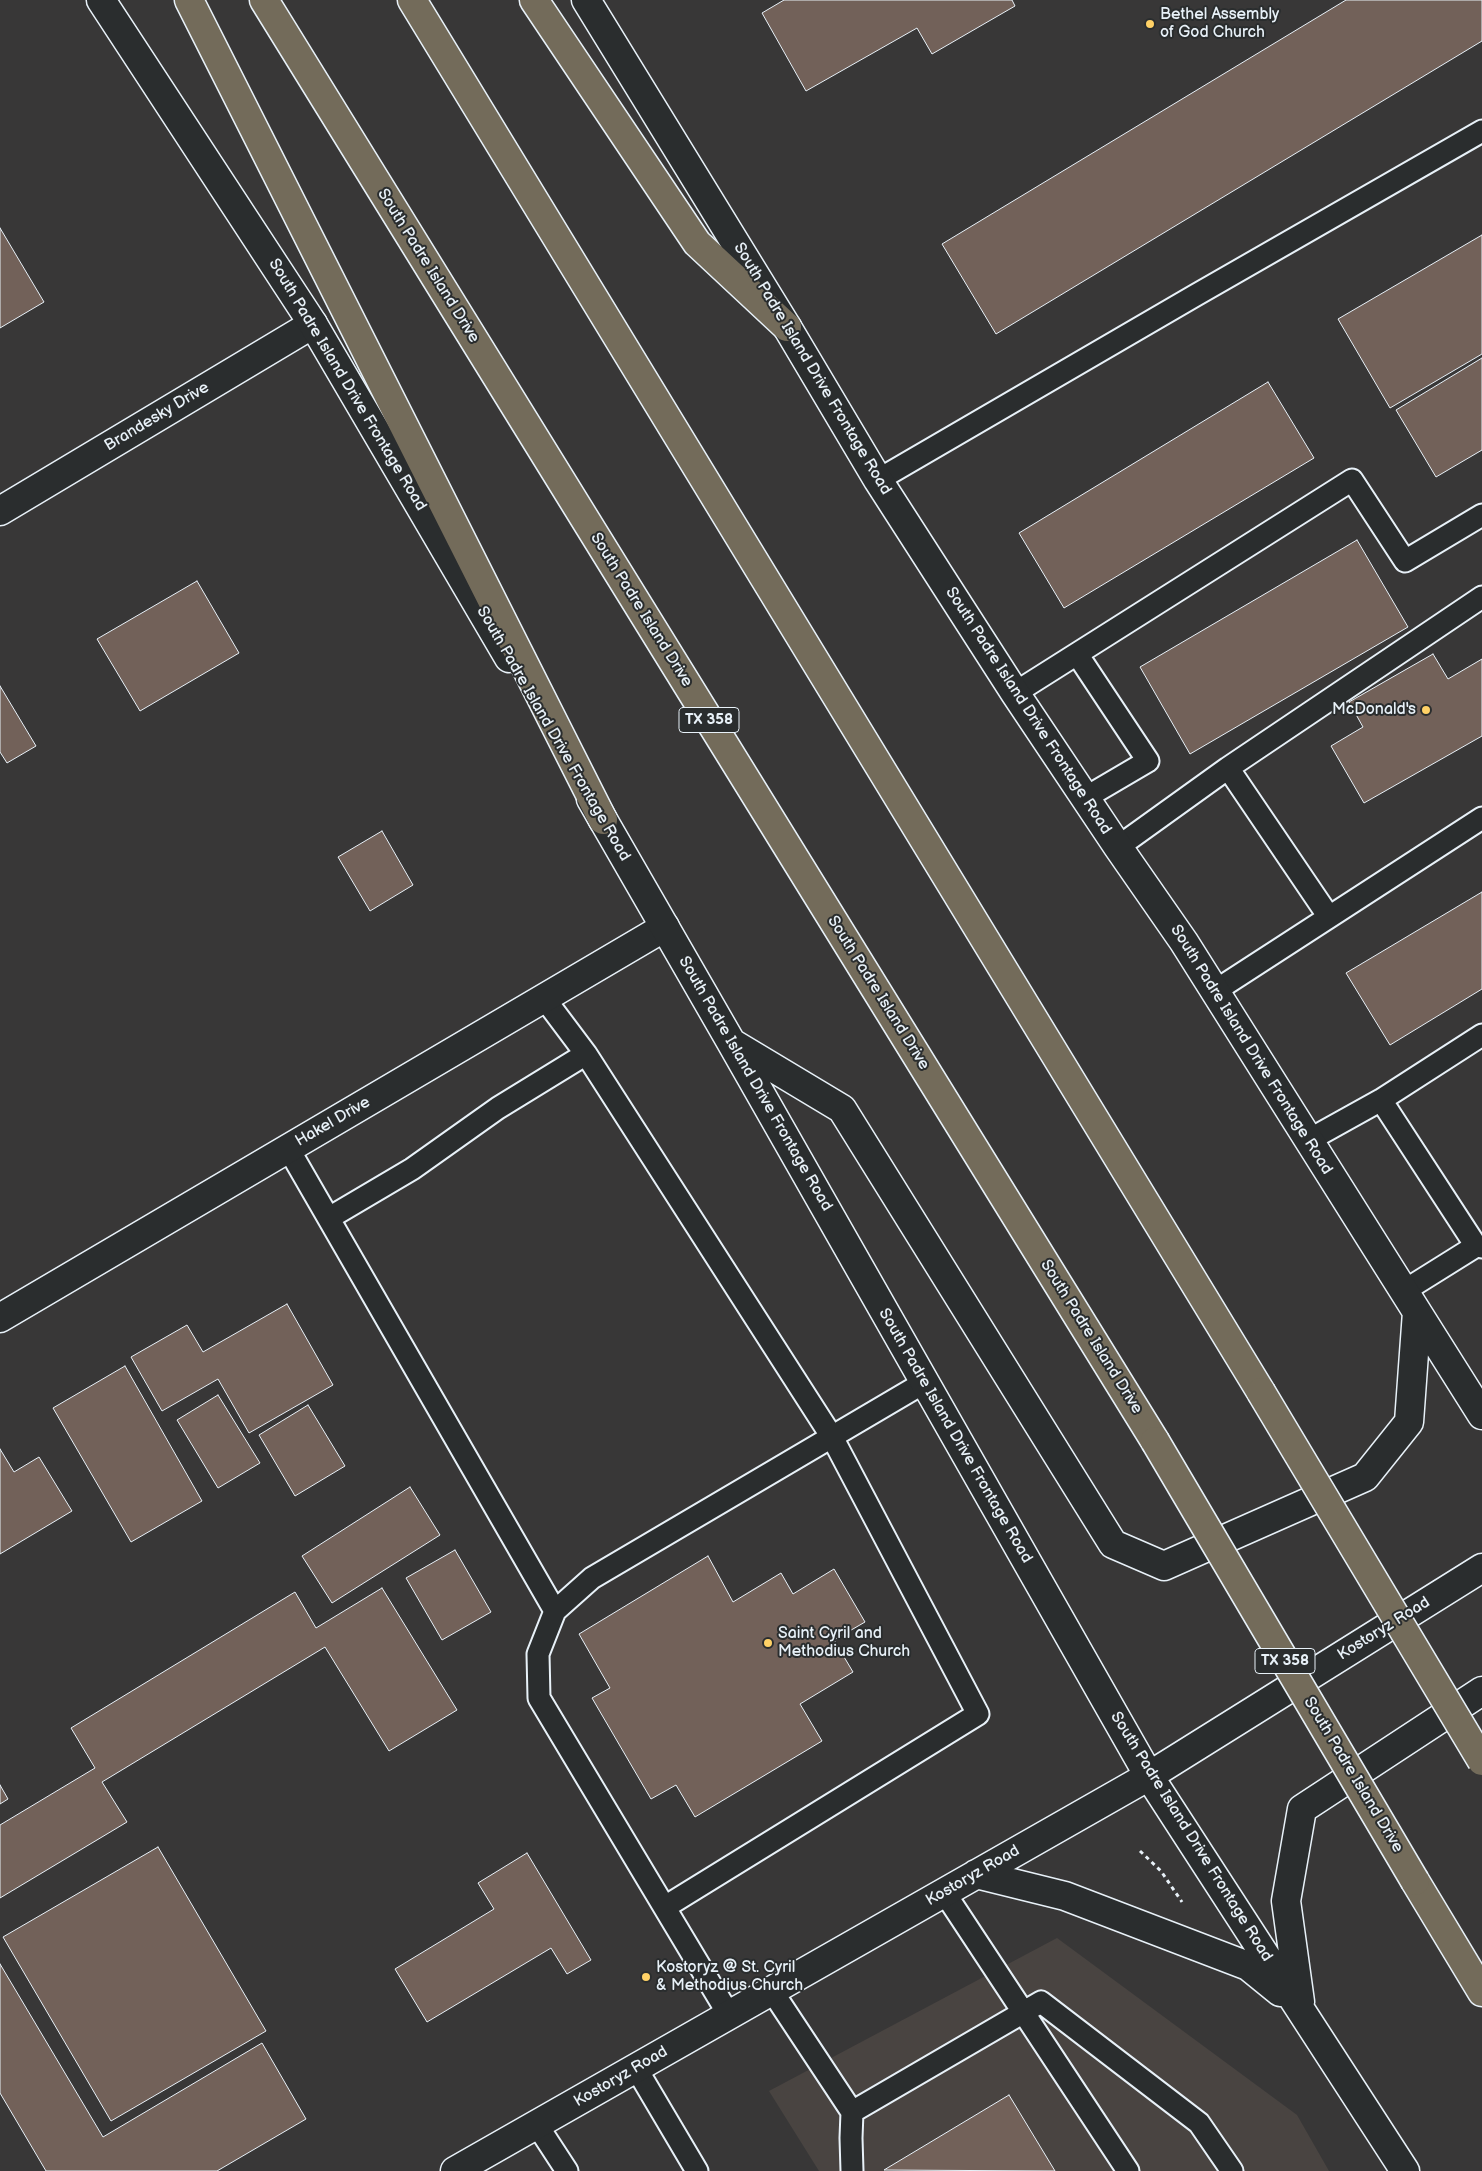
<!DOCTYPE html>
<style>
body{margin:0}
canvas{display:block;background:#383737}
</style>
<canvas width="1482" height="2171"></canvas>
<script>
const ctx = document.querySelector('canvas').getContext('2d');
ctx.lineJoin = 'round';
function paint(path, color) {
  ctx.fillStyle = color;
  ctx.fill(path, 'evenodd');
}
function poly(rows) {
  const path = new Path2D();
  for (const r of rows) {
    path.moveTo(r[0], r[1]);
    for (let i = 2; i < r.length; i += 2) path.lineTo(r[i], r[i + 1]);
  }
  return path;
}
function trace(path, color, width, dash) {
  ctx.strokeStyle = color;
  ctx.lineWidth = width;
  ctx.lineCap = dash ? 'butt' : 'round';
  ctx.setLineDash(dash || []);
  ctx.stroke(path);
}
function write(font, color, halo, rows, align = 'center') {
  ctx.font = font + ' "Balsamiq Sans",sans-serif';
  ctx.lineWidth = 4;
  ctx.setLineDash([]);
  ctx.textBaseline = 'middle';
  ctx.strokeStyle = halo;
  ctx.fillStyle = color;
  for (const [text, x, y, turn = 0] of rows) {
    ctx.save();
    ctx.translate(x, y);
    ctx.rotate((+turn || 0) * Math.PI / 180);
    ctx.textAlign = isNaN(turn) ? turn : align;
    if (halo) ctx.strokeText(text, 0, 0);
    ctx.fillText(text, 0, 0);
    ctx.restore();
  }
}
const built = poly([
 [1057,1938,1297,2115,1329,2171,819,2171,769,2091]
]);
const building = poly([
 [784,0,1012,0,1015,6,932,54,917,28,806,91,762,13,784,0],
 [1346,0,1482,0,1482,41,996,334,942,244,1346,0],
 [0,228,44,302,0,328,0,228],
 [1482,235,1482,354,1390,408,1338,319,1482,235],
 [1482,358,1482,450,1436,477,1396,410,1482,358],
 [1268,382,1314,458,1064,608,1019,533,1268,382],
 [1357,540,1408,627,1190,754,1140,667,1357,540],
 [197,581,239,653,140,711,97,639,197,581],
 [1433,654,1448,679,1482,659,1482,736,1364,803,1331,746,1363,727,1349,702,1433,654],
 [0,686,36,746,7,763,0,752,0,686],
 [382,831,413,885,370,911,338,857,382,831],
 [1482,892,1482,989,1390,1045,1346,973,1482,892],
 [287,1304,333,1385,249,1433,218,1379,162,1411,131,1357,187,1325,203,1352,287,1304],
 [125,1366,202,1501,131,1542,53,1408,125,1366],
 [218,1395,260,1463,218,1488,177,1420,218,1395],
 [308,1405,345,1466,295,1496,259,1435,308,1405],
 [0,1449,14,1472,39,1457,72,1511,0,1554,0,1449],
 [410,1487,440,1535,332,1603,302,1556,410,1487],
 [455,1550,491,1612,442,1640,406,1578,455,1550],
 [708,1556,733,1602,781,1573,793,1594,834,1569,865,1622,834,1640,853,1672,800,1704,822,1741,695,1817,676,1785,651,1799,592,1698,610,1688,579,1634,708,1556],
 [382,1588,457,1710,389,1751,325,1647,102,1782,127,1822,0,1898,0,1825,95,1768,71,1728,295,1592,316,1628,382,1588],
 [0,1785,8,1799,0,1804,0,1785],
 [158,1847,266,2031,111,2121,3,1937,158,1847],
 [527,1853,591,1960,567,1974,551,1948,427,2022,395,1969,494,1909,478,1883,527,1853],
 [0,1964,103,2137,262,2043,306,2119,217,2171,46,2171,0,2093,0,1964],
 [1009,2095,1055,2171,884,2170,1009,2095]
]);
const path = poly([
 [1140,1851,1161,1871,1182,1902]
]);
const service = poly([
 [878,480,1196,295,1482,131],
 [1077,654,1148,761,1085,798],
 [1015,693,1352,480,1405,561,1482,515],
 [1228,768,1329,917],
 [1118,847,1228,768,1482,597],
 [1215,991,1482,818],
 [586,1054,832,1437,978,1714,665,1907],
 [1381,1100,1482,1035],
 [1309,1140,1381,1100,1476,1246],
 [288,1148,555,1611],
 [329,1218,412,1169,498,1108,586,1054,544,998],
 [1404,1291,1476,1246,1482,1247],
 [944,1892,1128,2171],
 [772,1991,852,2112,851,2138,852,2171],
 [729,2015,539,1698,538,1654,555,1611,592,1578,925,1382],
 [636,2068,697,2171],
 [852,2112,1041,2002,1199,2123,1232,2171],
 [537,2125,567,2171]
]);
const minor = poly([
 [0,511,313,324],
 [0,1318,665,927]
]);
const secondary = poly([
 [101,0,313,324,509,658],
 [586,0,787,327,878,480,1015,693,1118,847,1184,942,1482,1415],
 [591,799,731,1042,1149,1776,1405,2171],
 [732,1043,842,1109,1113,1544,1164,1566,1365,1477,1409,1422,1417,1312],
 [976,1874,1065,1896,1248,1966,1280,1992],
 [1300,2002,1286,1901,1302,1809,1482,1691],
 [455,2171,1149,1776,1482,1568]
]);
const motorway = poly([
 [189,0,603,820],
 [264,0,1155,1441],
 [412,0,1261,1392],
 [534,0,697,243,787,327],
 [1415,1881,1482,1992]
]);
const motorwayBridge = poly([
 [1261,1392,1482,1761],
 [1155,1441,1415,1881]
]);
const markers = [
 [1150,24,5,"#ffd166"],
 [1426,710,5,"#ffd166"],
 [768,1643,5,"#ffd166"],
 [646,1977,5,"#ffd166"]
];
const shields = [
 [709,720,60],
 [1285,1661,60]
];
const shieldNames = [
 ["TX 358",709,720],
 ["TX 358",1285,1661]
];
const poiNames = [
 ["Bethel Assembly",1160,15],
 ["of God Church",1160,33],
 ["McDonald's",1416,710,"right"],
 ["Saint Cyril and",778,1634],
 ["Methodius Church",778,1652],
 ["Kostoryz @ St. Cyril",656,1968],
 ["& Methodius Church",656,1986]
];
const streetNames = [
 ["South Padre Island Drive",428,266,58],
 ["South Padre Island Drive Frontage Road",812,369,59],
 ["South Padre Island Drive Frontage Road",347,385,59],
 ["Brandesky Drive",157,417,-31],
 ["South Padre Island Drive",641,610,58],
 ["South Padre Island Drive Frontage Road",1028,711,57],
 ["South Padre Island Drive Frontage Road",553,734,60],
 ["South Padre Island Drive",878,993,58],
 ["South Padre Island Drive Frontage Road",1251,1050,58],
 ["South Padre Island Drive Frontage Road",755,1084,60],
 ["Hakel Drive",333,1122,-30],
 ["South Padre Island Drive",1091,1337,58],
 ["South Padre Island Drive Frontage Road",955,1436,60],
 ["Kostoryz Road",1384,1629,-32],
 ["South Padre Island Drive",1353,1775,59],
 ["South Padre Island Drive Frontage Road",1191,1837,58],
 ["Kostoryz Road",973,1876,-30],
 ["Kostoryz Road",621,2077,-30]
];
paint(built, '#494441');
paint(building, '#726159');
trace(building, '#e8f1f8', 1);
trace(service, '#e8f1f8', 25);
trace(minor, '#e8f1f8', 31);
trace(secondary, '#e8f1f8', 31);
trace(motorway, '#e8f1f8', 31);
trace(path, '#e8f1f8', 3, [4, 4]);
trace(service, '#2a2d2e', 21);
trace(minor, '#2a2d2e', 28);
trace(secondary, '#2a2d2e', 28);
trace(motorway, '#736b5a', 28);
trace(motorwayBridge, '#e8f1f8', 31, []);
trace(motorwayBridge, '#736b5a', 28);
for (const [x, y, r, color] of markers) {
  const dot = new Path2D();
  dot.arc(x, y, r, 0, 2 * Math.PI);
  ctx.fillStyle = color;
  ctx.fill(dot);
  trace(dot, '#2a2d2e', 2);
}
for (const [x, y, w] of shields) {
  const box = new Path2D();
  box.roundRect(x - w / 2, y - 12.5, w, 25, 4);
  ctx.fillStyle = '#2a2d2e';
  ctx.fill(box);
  trace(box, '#e8f1f8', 1);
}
write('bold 15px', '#e8f1f8', null, shieldNames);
write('16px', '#e8f1f8', '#2a2d2e', poiNames, 'left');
write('16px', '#e8f1f8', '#2a2d2e', streetNames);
</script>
